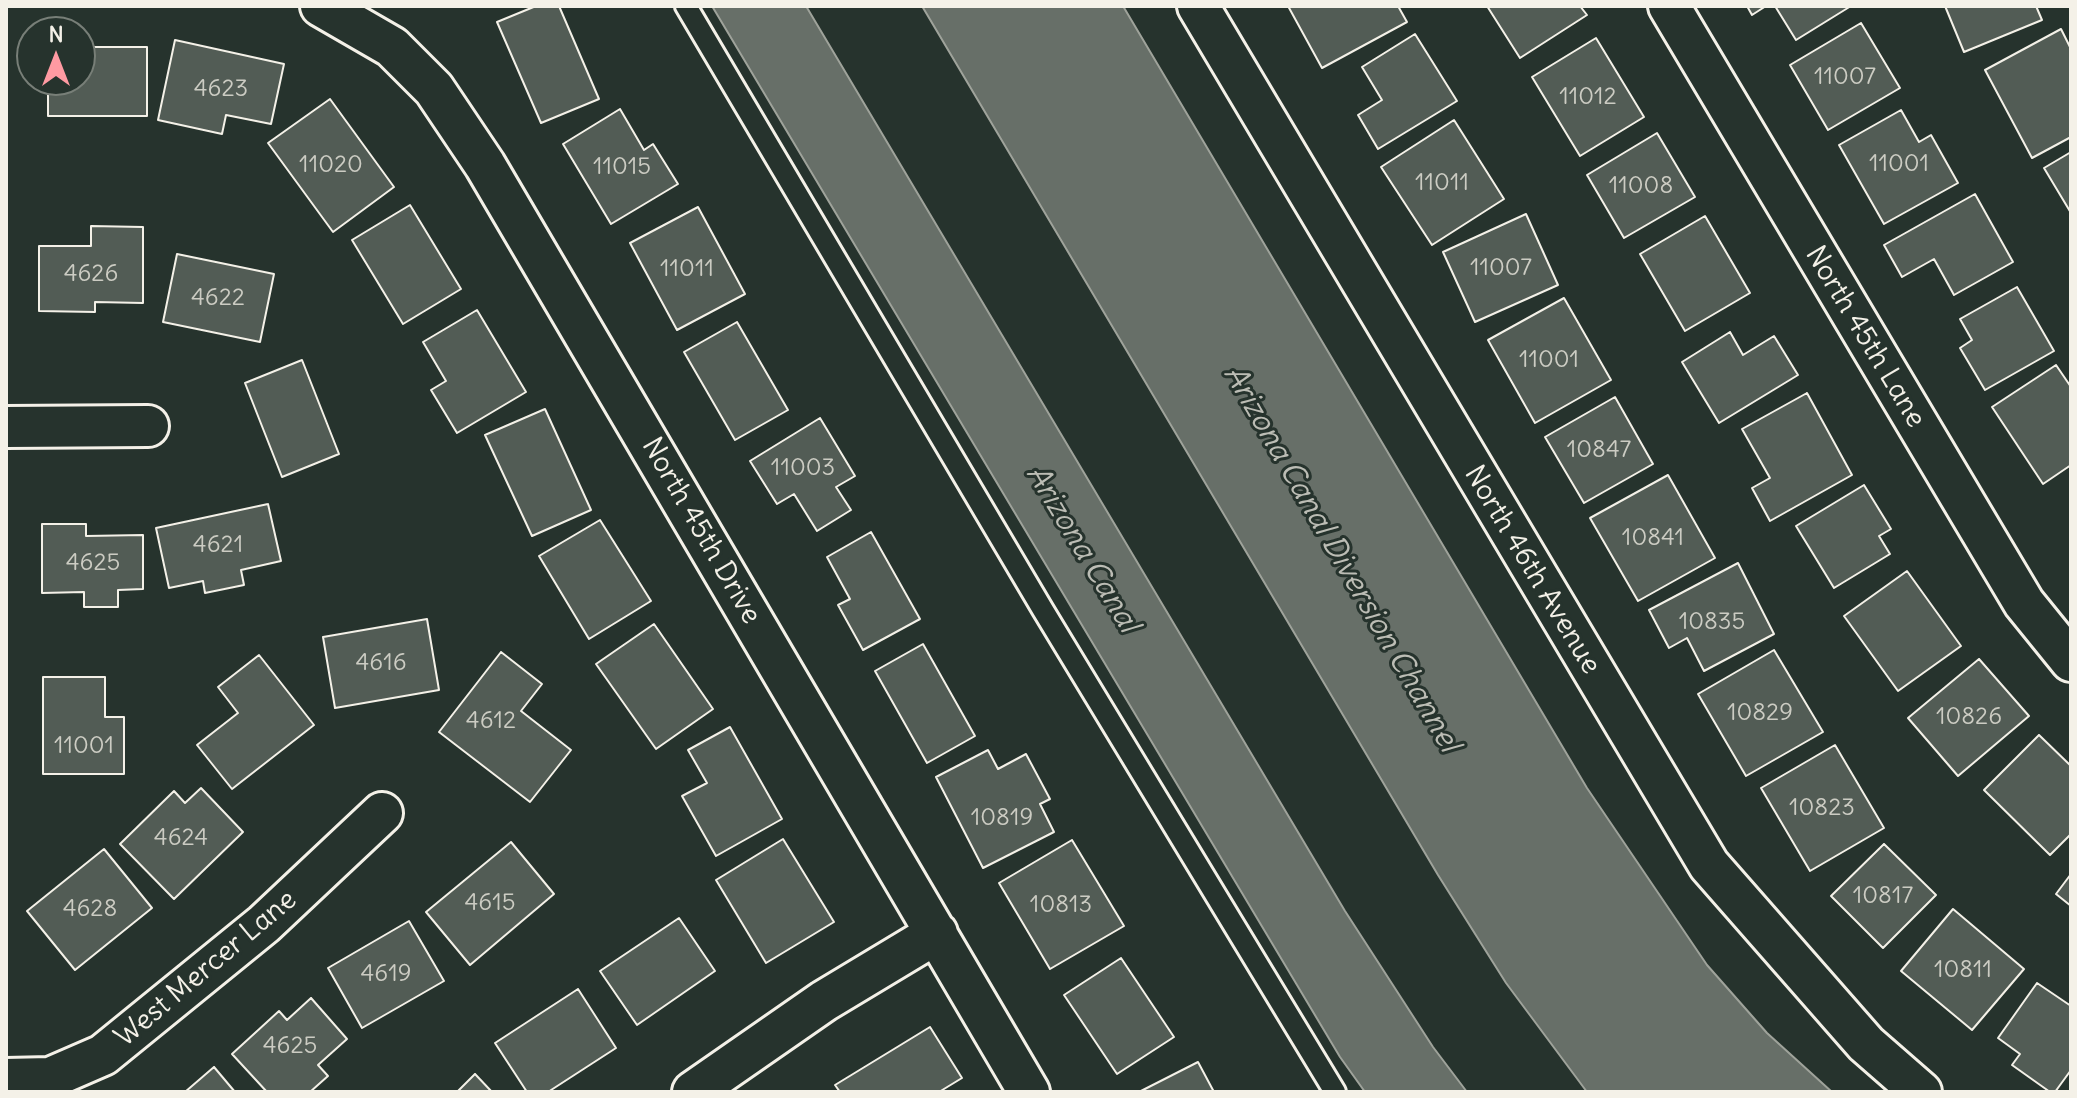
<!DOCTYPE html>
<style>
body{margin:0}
#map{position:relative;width:2077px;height:1098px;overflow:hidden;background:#26332d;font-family:Delius,sans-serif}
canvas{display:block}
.frame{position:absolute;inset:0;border:8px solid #f4f1e8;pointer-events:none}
.north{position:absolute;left:16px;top:16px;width:80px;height:80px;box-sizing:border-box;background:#26332d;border:2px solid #787f78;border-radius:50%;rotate:0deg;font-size:22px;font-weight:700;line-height:32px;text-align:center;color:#f4f1e8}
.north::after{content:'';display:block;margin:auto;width:28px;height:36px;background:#ff9aa2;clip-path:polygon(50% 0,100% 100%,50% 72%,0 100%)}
</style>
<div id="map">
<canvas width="2077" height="1098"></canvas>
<div class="frame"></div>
<div class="north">N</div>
</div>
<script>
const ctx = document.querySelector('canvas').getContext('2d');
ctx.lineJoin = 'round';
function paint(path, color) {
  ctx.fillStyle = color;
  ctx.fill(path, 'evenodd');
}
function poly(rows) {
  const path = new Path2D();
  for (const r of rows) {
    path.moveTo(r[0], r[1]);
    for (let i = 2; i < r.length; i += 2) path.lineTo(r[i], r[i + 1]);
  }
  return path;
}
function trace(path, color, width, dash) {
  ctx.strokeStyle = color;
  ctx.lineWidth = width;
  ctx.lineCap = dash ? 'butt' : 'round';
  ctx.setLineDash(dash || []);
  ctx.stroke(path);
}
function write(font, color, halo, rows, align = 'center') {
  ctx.font = font + ' Delius,sans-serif';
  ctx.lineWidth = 6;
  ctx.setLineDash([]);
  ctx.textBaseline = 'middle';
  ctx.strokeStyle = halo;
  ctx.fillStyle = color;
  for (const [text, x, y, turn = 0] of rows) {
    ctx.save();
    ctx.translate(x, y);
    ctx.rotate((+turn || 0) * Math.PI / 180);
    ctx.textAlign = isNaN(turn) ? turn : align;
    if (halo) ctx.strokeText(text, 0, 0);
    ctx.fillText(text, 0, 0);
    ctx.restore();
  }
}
const water = poly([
 [712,6,806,6,1345,911,1433,1047,1467,1092,1365,1092,1340,1057,712,6],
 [922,6,1123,6,1587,788,1707,965,1767,1033,1832,1092,1587,1092,1506,983,1438,875,922,6]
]);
const building = poly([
 [536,6,559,6,599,99,541,123,497,22,536,6],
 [1288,6,1398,6,1407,22,1322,68,1288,6],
 [1487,6,1580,6,1587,15,1520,58,1487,6],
 [1747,6,1766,6,1752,15,1747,6],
 [1775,6,1851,6,1796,40,1775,6],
 [1945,6,2036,6,2042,20,1964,52,1945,6],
 [1861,23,1900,88,1828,130,1790,65,1861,23],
 [2061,29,2071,49,2071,137,2032,158,1985,70,2061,29],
 [1415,34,1457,101,1378,149,1358,115,1382,100,1362,67,1415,34],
 [1596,38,1644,117,1580,156,1532,77,1596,38],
 [175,40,284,64,271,124,226,115,222,134,158,120,175,40],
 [80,47,147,47,147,116,48,116,48,80,80,80,80,47],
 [330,99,394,187,333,232,268,143,330,99],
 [620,109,644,150,653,144,678,184,611,224,563,144,620,109],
 [1901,110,1919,142,1931,135,1958,183,1884,224,1839,145,1901,110],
 [1454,120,1504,199,1432,245,1381,167,1454,120],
 [1657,133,1695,197,1624,238,1587,175,1657,133],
 [2071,152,2071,213,2044,168,2071,152],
 [1975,194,2013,262,1954,295,1934,259,1902,277,1884,245,1975,194],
 [410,205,461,289,403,324,352,240,410,205],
 [698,207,745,294,677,330,630,243,698,207],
 [1526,214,1558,285,1475,322,1443,252,1526,214],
 [1705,216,1750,293,1685,331,1640,254,1705,216],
 [91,226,143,227,143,303,95,302,95,312,39,311,39,246,91,246,91,226],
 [177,254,274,274,260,342,163,322,177,254],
 [2017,287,2054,351,1985,390,1960,348,1972,340,1960,319,2017,287],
 [1564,298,1611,380,1535,423,1488,340,1564,298],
 [477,310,526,392,457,433,431,390,446,381,423,342,477,310],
 [737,322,788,410,735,440,684,352,737,322],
 [1730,332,1743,355,1774,336,1798,375,1719,423,1682,362,1730,332],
 [302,360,339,454,282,477,245,383,302,360],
 [2056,365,2071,387,2071,465,2043,484,1992,407,2056,365],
 [1807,393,1852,475,1770,521,1752,488,1770,478,1742,429,1807,393],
 [1615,397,1653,464,1584,503,1545,437,1615,397],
 [545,409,591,510,532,536,485,435,545,409],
 [820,418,855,476,836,487,851,510,817,531,794,494,777,504,750,461,820,418],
 [1668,475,1715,558,1638,601,1590,518,1668,475],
 [1864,485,1891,529,1879,536,1890,554,1834,588,1796,526,1864,485],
 [268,504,281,561,241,570,244,585,205,593,203,581,169,588,156,528,268,504],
 [600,520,651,601,589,639,539,556,600,520],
 [42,524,86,524,86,536,143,535,143,589,118,590,118,607,84,607,84,592,42,593,42,524],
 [871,532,920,619,863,650,838,605,850,599,827,557,871,532],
 [1738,563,1774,634,1704,671,1687,638,1669,648,1649,610,1738,563],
 [1907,571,1961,646,1898,691,1844,616,1907,571],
 [427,619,439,690,335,708,323,637,427,619],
 [654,624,713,709,656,749,596,664,654,624],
 [923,644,975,736,927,763,875,671,923,644],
 [1774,650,1823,732,1746,776,1698,694,1774,650],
 [501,652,542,684,521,711,571,750,530,802,439,732,501,652],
 [259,655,314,725,232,789,197,745,238,713,218,687,259,655],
 [1979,659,2029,716,1958,776,1908,718,1979,659],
 [43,677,105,677,105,717,124,717,124,774,43,774,43,677],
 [730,727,782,819,716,856,682,796,707,783,688,750,730,727],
 [2039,735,2071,766,2071,834,2050,855,1984,790,2039,735],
 [1835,745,1884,828,1810,871,1761,788,1835,745],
 [988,750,998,769,1026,754,1050,799,1040,804,1054,832,983,868,936,777,988,750],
 [201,788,243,832,174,899,120,844,174,791,185,803,201,788],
 [783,839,834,922,766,963,716,880,783,839],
 [1072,840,1124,926,1050,969,999,883,1072,840],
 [511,842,554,894,470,965,426,912,511,842],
 [1884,844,1936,895,1883,948,1831,896,1884,844],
 [104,849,152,908,75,970,27,911,104,849],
 [2071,874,2071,906,2056,894,2071,874],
 [1953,909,2024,969,1972,1030,1901,971,1953,909],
 [679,918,715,971,637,1025,600,971,679,918],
 [409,921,444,981,362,1028,328,968,409,921],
 [1121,958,1174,1037,1117,1074,1064,995,1121,958],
 [2037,983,2071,1006,2071,1070,2055,1092,2050,1092,2012,1065,2020,1054,1998,1038,2037,983],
 [578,989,616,1048,548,1092,527,1092,495,1043,578,989],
 [311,998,347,1039,318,1065,328,1076,310,1092,267,1092,232,1054,279,1011,287,1020,311,998],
 [930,1027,962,1078,939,1092,840,1092,835,1085,930,1027],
 [1198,1062,1214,1092,1139,1092,1198,1062],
 [214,1067,235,1092,185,1092,214,1067],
 [475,1074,492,1092,457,1092,475,1074]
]);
const service = poly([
 [686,6,1043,610,1335,1092]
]);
const minor = poly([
 [321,6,392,47,434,89,485,165,1029,1092],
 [1198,6,1709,865,1866,1044,1921,1092],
 [1669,6,2024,603,2071,661],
 [6,427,148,426],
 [6,1079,50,1078,103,1055,264,924,382,813],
 [693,1092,824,1001,937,933]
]);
const numberNames = [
 ["11007",1845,77],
 ["4623",221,89],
 ["11012",1588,97],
 ["11001",1899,164],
 ["11020",331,165],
 ["11015",622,167],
 ["11011",1442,183],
 ["11008",1641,186],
 ["11007",1501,268],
 ["11011",687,269],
 ["4626",91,274],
 ["4622",218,298],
 ["11001",1549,360],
 ["10847",1599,450],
 ["11003",803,468],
 ["10841",1653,538],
 ["4621",218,545],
 ["4625",93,563],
 ["10835",1712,622],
 ["4616",381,663],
 ["10829",1760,713],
 ["10826",1969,717],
 ["4612",491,721],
 ["11001",84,746],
 ["10823",1822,808],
 ["10819",1002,818],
 ["4624",181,838],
 ["10817",1883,896],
 ["4615",490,903],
 ["10813",1061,905],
 ["4628",90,909],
 ["10811",1963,970],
 ["4619",386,974],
 ["4625",290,1046]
];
const streetNames = [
 ["North 45th Lane",1865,337,59],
 ["North 45th Drive",701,531,60],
 ["North 46th Avenue",1532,570,59],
 ["West Mercer Lane",206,969,-40]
];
const waterNames = [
 ["Arizona Canal",1082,549,59],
 ["Arizona Canal Diversion Channel",1341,559,60]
];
paint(water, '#676f68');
trace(water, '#9fa39b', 2);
paint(building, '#525c55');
trace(building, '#f4f1e8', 2);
trace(service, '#f4f1e8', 26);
trace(minor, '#f4f1e8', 46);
trace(service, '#26332d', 20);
trace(minor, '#26332d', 40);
write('24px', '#ccccc3', null, numberNames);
write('28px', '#f4f1e8', '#26332d', streetNames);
write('italic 30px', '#bcbdb5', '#26332d', waterNames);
</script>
